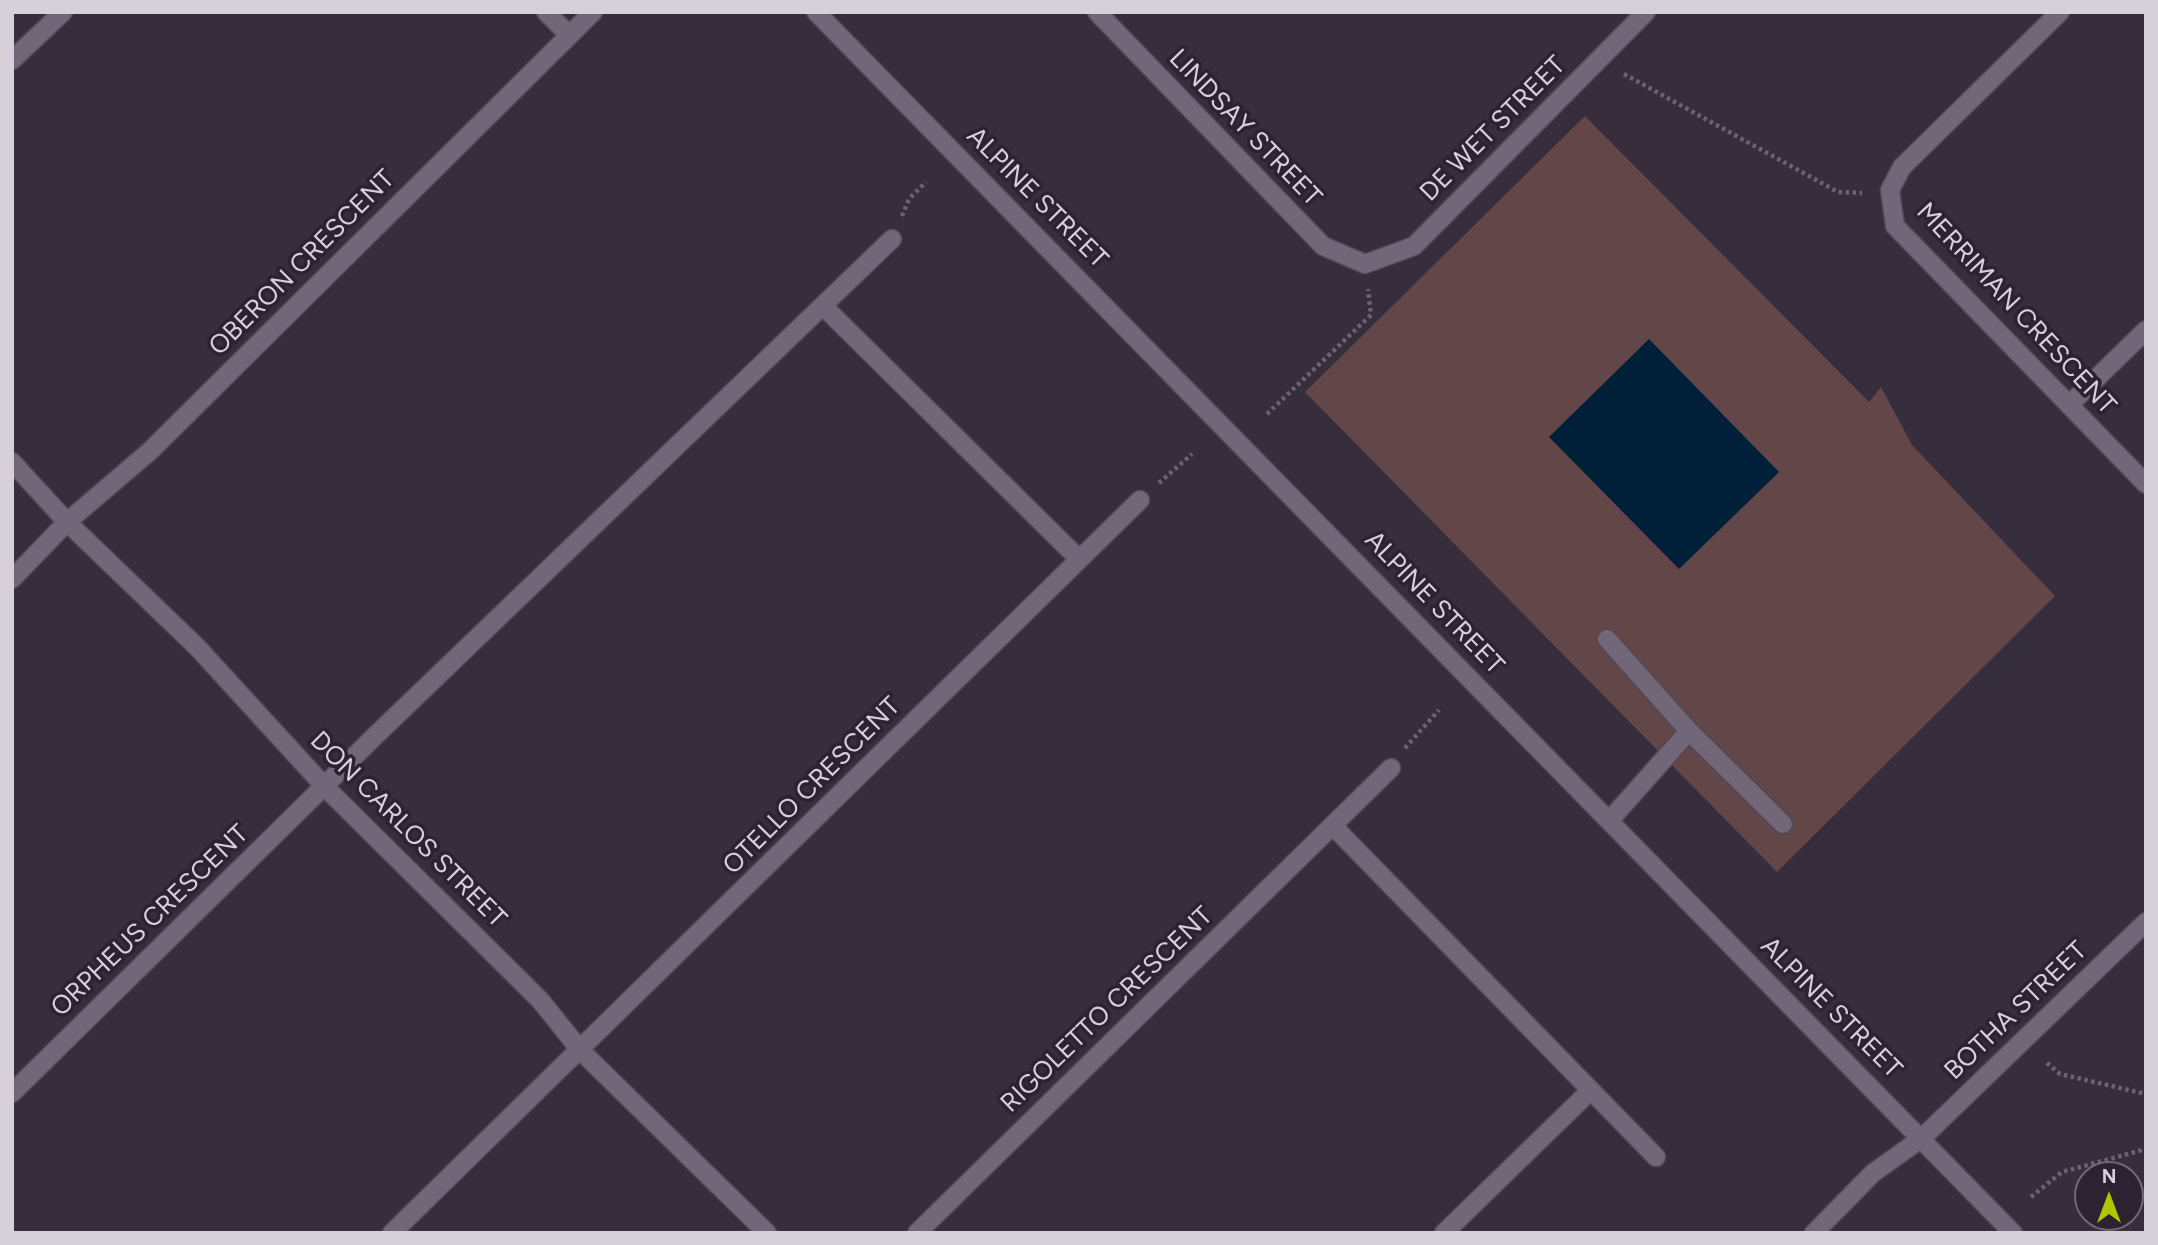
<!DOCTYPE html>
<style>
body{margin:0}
#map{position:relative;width:2158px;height:1245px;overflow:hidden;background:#362d3d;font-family:Figtree,sans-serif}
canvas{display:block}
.frame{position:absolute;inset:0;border:14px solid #d6d0da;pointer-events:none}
.north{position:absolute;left:2074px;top:1161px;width:70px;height:70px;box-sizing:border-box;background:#2c2332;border:2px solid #706875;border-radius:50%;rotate:0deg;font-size:19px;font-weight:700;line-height:28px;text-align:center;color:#d6d0da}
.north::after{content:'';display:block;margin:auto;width:24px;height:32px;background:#b1c500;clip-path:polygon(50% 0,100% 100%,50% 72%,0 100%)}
</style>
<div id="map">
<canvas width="2158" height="1245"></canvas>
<div class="frame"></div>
<div class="north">N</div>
</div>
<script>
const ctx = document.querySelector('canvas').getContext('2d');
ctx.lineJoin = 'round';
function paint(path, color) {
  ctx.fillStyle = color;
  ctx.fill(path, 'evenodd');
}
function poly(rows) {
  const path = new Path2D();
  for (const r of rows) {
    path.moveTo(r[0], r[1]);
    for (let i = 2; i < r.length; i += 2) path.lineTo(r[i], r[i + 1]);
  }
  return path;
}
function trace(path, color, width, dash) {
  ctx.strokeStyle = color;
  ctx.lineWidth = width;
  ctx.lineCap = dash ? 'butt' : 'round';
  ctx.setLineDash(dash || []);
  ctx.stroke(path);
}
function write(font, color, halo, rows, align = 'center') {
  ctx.font = font + ' Figtree,sans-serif';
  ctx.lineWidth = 7;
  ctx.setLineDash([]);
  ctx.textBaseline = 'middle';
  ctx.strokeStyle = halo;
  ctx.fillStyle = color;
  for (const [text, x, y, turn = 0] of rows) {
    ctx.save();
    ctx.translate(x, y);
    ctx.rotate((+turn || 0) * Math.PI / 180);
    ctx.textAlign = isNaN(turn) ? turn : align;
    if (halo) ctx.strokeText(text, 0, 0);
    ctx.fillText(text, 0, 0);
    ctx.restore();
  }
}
const green = poly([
 [1585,116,1869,402,1881,387,1912,445,2055,596,1777,872,1305,392]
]);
const water = poly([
 [1649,339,1779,472,1679,569,1549,437]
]);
const path = poly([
 [1624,74,1838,192,1862,193],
 [902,216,909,199,926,182],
 [1267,414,1371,315,1368,289],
 [1159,483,1192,454],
 [1405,748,1439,710],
 [2047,1063,2060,1074,2146,1094],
 [2031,1197,2062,1172,2146,1149]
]);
const minor = poly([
 [546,12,569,35],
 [816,12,2013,1233],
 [1097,12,1323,246,1365,264,1414,246,1646,12],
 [2060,12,1902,167,1890,190,1895,226,2146,484],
 [12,60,63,12],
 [823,306,1079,559],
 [2069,405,2146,330],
 [12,462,67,522,197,647,326,788,540,1000,581,1051,767,1233],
 [12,579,67,522,150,451,593,12],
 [1607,639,1689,731,1783,824],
 [1609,821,1689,731],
 [1333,826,1656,1157],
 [12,1093,375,736,892,239],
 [392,1233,1140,500],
 [917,1233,1391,768],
 [1444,1233,1590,1091],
 [1814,1233,1873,1173,1922,1138,2146,922]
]);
const streetNames = [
 ["LINDSAY STREET",1245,128,46],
 ["DE WET STREET",1493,129,-45],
 ["ALPINE STREET",1037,198,45],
 ["OBERON CRESCENT",302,263,-45],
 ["MERRIMAN CRESCENT",2016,309,47],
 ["ALPINE STREET",1434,603,46],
 ["OTELLO CRESCENT",812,786,-45],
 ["DON CARLOS STREET",408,830,45],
 ["ORPHEUS CRESCENT",150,921,-44],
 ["ALPINE STREET",1831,1008,45],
 ["RIGOLETTO CRESCENT",1107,1010,-44],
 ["BOTHA STREET",2016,1011,-44]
];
paint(green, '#634647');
paint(water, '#002039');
trace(minor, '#524956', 21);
trace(path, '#6b6371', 4.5, [3.5, 3.5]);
trace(minor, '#716778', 18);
write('26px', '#d6d0da', '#2c2332', streetNames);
</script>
